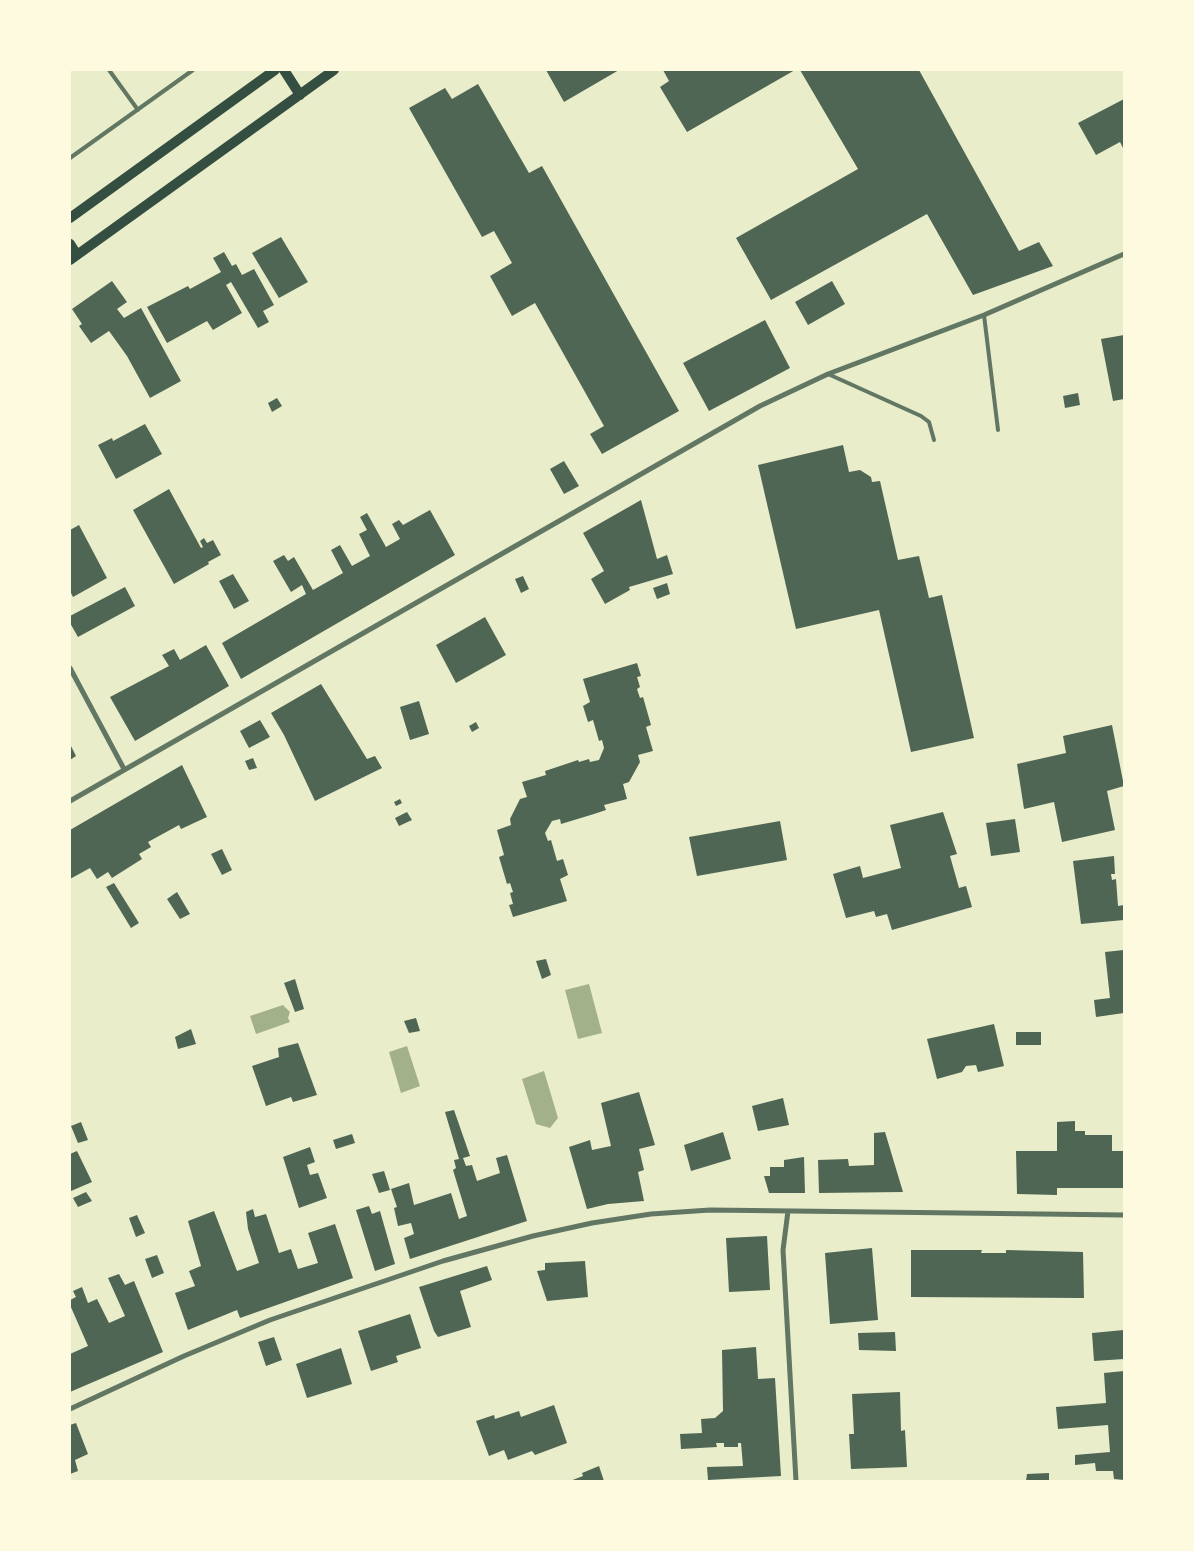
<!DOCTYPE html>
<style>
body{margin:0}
#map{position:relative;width:1194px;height:1551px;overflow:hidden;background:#e9edc9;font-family:Commissioner,sans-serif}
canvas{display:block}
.frame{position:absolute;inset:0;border:71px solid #fefae0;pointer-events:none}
</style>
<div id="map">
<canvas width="1194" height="1551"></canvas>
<div class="frame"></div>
</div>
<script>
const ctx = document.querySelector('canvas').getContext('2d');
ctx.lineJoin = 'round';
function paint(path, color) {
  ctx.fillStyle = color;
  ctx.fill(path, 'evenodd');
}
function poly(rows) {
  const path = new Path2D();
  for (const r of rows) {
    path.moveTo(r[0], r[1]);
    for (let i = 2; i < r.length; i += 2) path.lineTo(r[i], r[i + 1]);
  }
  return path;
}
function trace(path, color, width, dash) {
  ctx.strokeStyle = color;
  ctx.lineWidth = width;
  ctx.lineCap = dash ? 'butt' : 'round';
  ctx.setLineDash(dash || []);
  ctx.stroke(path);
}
const water = poly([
 [589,984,602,1033,578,1039,565,990],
 [283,1005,290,1012,288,1018,290,1022,256,1034,250,1016],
 [407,1046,420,1086,401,1093,389,1052],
 [544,1071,558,1118,550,1128,536,1124,522,1079]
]);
const building = poly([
 [546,70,619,70,564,102],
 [663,70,795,70,687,132,660,87,669,81],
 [800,70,919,70,1019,251,1039,242,1053,266,973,295,927,214,771,300,736,238,858,169],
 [478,84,529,173,542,166,679,411,602,454,590,434,604,426,535,303,512,316,490,276,512,263,494,231,482,237,409,108,445,88,452,99],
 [1124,99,1124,150,1120,142,1096,155,1078,123],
 [281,237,308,282,279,298,252,253],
 [224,252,232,266,236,264,242,275,254,269,274,305,263,311,269,322,258,328,231,282,226,285,242,313,213,330,207,321,167,343,147,307,188,286,190,289,221,272,213,258],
 [112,281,127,302,117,309,124,318,141,308,181,381,150,398,127,356,109,331,91,343,79,326,82,324,72,309],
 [832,281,845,304,808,325,795,302],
 [765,320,790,368,709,411,683,363],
 [1124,335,1124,399,1113,401,1101,339],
 [1078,393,1080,405,1065,408,1063,396],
 [277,398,282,406,272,412,268,403],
 [145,424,162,454,116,479,98,445,112,438,113,441],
 [843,445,849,472,860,470,871,477,872,482,880,481,898,560,919,556,929,598,942,595,974,738,911,752,879,610,796,629,758,465],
 [564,461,579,486,564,494,550,469],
 [169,489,201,548,203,547,200,541,204,538,207,543,213,540,221,555,208,562,209,564,174,584,133,510],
 [641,500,657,559,667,555,673,574,629,587,630,590,605,604,591,579,604,571,583,533],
 [430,510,455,555,241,679,222,643,306,594,302,585,291,592,273,561,284,555,288,561,294,557,313,590,343,573,331,550,340,545,352,566,370,556,359,534,367,530,360,517,367,513,386,547,400,539,392,524,399,520,403,525],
 [79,525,107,578,73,597,70,591,70,530],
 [233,574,249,601,234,609,219,581],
 [523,576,529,589,521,593,515,579],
 [667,583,670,594,657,599,653,588],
 [125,587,135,606,78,637,70,623,70,616],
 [485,617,506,655,456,683,436,645],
 [206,645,229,686,135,741,110,697,169,666,162,655,174,649,180,660],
 [637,663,641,676,637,677,640,687,637,689,640,698,643,697,651,725,646,727,653,751,638,755,640,762,629,782,623,784,627,799,604,805,606,810,594,814,561,824,560,819,552,821,545,833,548,841,551,840,557,861,563,859,568,875,560,879,567,901,513,917,509,905,513,904,510,893,513,892,510,883,507,884,499,857,504,855,497,830,511,825,510,819,520,799,527,797,522,782,546,775,545,771,578,760,579,762,589,759,590,762,599,760,604,748,602,740,599,741,593,720,588,722,583,706,590,702,583,679],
 [321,684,367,759,375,756,382,768,315,801,284,735,271,713],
 [419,701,429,734,410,740,400,707],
 [260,720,270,737,249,748,240,731],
 [476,722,479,728,472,732,469,726],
 [1112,725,1124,786,1107,791,1115,830,1062,842,1054,802,1024,809,1017,764,1066,753,1063,736],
 [70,744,76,756,70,760],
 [253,758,257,768,249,770,245,761],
 [182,765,207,817,181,829,179,825,148,842,151,847,139,854,142,859,112,878,108,872,97,879,90,868,70,879,70,830],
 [400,799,402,803,396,806,394,802],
 [407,812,412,820,399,826,395,818],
 [943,812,957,854,950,856,959,888,966,886,972,907,892,930,887,914,876,917,874,911,846,918,833,874,860,866,863,878,901,868,890,825],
 [1015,819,1020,852,991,856,986,823],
 [780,821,787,860,697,876,689,837],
 [222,849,232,870,222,875,211,854],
 [1114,856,1115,874,1111,874,1112,880,1116,879,1118,906,1124,905,1124,920,1081,924,1073,861],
 [114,883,139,923,131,928,106,887],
 [177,892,190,914,180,919,167,899],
 [1124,950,1124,1013,1096,1017,1094,1000,1110,998,1105,952],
 [546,959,551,975,542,979,536,961],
 [295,979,304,1009,295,1012,284,983],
 [416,1018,420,1031,409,1033,404,1021],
 [994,1024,1004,1066,978,1072,976,1065,966,1066,962,1072,937,1079,927,1039],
 [191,1029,196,1044,178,1049,175,1037],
 [1016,1032,1041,1032,1041,1045,1016,1045],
 [298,1043,317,1095,293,1102,291,1097,266,1106,252,1066,279,1057,278,1048],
 [639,1092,655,1145,639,1149,644,1170,638,1172,644,1201,608,1204,587,1209,569,1147,590,1140,592,1150,611,1146,601,1103],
 [783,1098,789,1125,758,1131,752,1106],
 [454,1110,470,1156,463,1158,466,1166,472,1165,477,1181,500,1173,496,1158,507,1155,527,1221,410,1259,404,1238,414,1234,411,1223,398,1226,394,1208,397,1207,391,1189,409,1183,414,1205,451,1193,459,1219,467,1216,453,1170,456,1168,454,1160,459,1159,445,1112],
 [1075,1121,1075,1131,1085,1131,1085,1135,1112,1135,1112,1151,1124,1151,1124,1188,1057,1188,1057,1195,1017,1194,1016,1151,1057,1151,1057,1122],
 [81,1122,88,1140,78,1143,71,1126],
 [723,1132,731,1159,691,1171,684,1145],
 [885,1132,903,1192,819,1193,818,1160,848,1159,849,1166,874,1165,874,1133],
 [352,1134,355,1143,336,1149,333,1140],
 [310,1147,315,1162,307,1165,310,1175,318,1173,327,1198,299,1208,283,1157],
 [77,1151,92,1182,71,1191,70,1154],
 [804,1157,805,1193,769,1193,764,1176,770,1176,770,1167,784,1167,784,1160],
 [384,1171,390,1190,379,1193,372,1174],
 [86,1192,92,1201,78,1207,73,1198],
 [369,1206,372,1214,380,1211,395,1264,375,1271,356,1210],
 [253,1209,255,1217,266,1214,279,1253,291,1249,298,1269,318,1263,308,1233,335,1224,353,1278,240,1318,237,1310,188,1330,175,1293,195,1286,189,1271,201,1266,188,1221,214,1211,237,1271,259,1263,248,1229,246,1212],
 [137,1215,145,1233,136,1237,129,1218],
 [767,1236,770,1290,729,1292,726,1238],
 [872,1248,878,1320,830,1324,825,1253],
 [911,1250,982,1250,981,1253,1006,1253,1006,1250,1083,1252,1084,1298,911,1297],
 [157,1255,164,1273,152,1278,145,1259],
 [585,1261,588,1297,547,1301,537,1271,545,1270,545,1263],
 [487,1266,492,1280,460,1291,471,1327,438,1337,434,1331,419,1287],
 [119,1274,125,1285,134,1281,163,1352,70,1392,70,1354,88,1346,70,1305,70,1300,76,1297,73,1291,82,1287,88,1303,97,1299,109,1323,125,1316,108,1278],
 [410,1314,421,1348,396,1356,398,1362,371,1371,358,1331],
 [1124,1330,1124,1359,1094,1361,1092,1333],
 [895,1332,896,1351,859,1350,858,1333],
 [274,1337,282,1360,266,1366,258,1342],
 [756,1347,758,1379,775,1378,781,1476,708,1480,707,1467,743,1466,741,1443,738,1443,738,1447,724,1447,724,1443,716,1443,717,1447,681,1449,680,1434,702,1433,701,1419,715,1418,723,1411,722,1350],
 [341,1348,352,1384,307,1398,296,1364],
 [1124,1371,1124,1480,1114,1479,1113,1471,1096,1471,1095,1463,1075,1465,1075,1455,1110,1452,1108,1425,1058,1429,1056,1407,1106,1403,1104,1373],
 [900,1392,901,1431,905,1430,907,1467,851,1469,849,1434,854,1434,852,1394],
 [554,1405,567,1443,535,1455,532,1451,508,1460,504,1450,489,1456,476,1421,494,1415,495,1419,519,1411,521,1417],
 [76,1423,88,1454,75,1460,78,1471,70,1474,70,1425],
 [599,1466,604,1481,570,1481,583,1476,582,1473],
 [1049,1473,1049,1481,1026,1481,1027,1474]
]);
const service = poly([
 [109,70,138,110],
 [70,158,193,70],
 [984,315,998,430],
 [828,374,921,416,929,422,934,440]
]);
const minor = poly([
 [70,668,124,769],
 [70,801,760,406,828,374,984,315,1124,254],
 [788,1211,783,1250,796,1481],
 [70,1409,184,1356,270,1320,443,1261,533,1236,592,1223,651,1214,710,1210,1124,1215]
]);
const secondary = poly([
 [284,70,300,95],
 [70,218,275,70],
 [70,244,77,255],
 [70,260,334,70]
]);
paint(water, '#a3b18a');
paint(building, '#4f6655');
trace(service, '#617663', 4);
trace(minor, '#617663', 5);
trace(secondary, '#344e41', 10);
</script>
